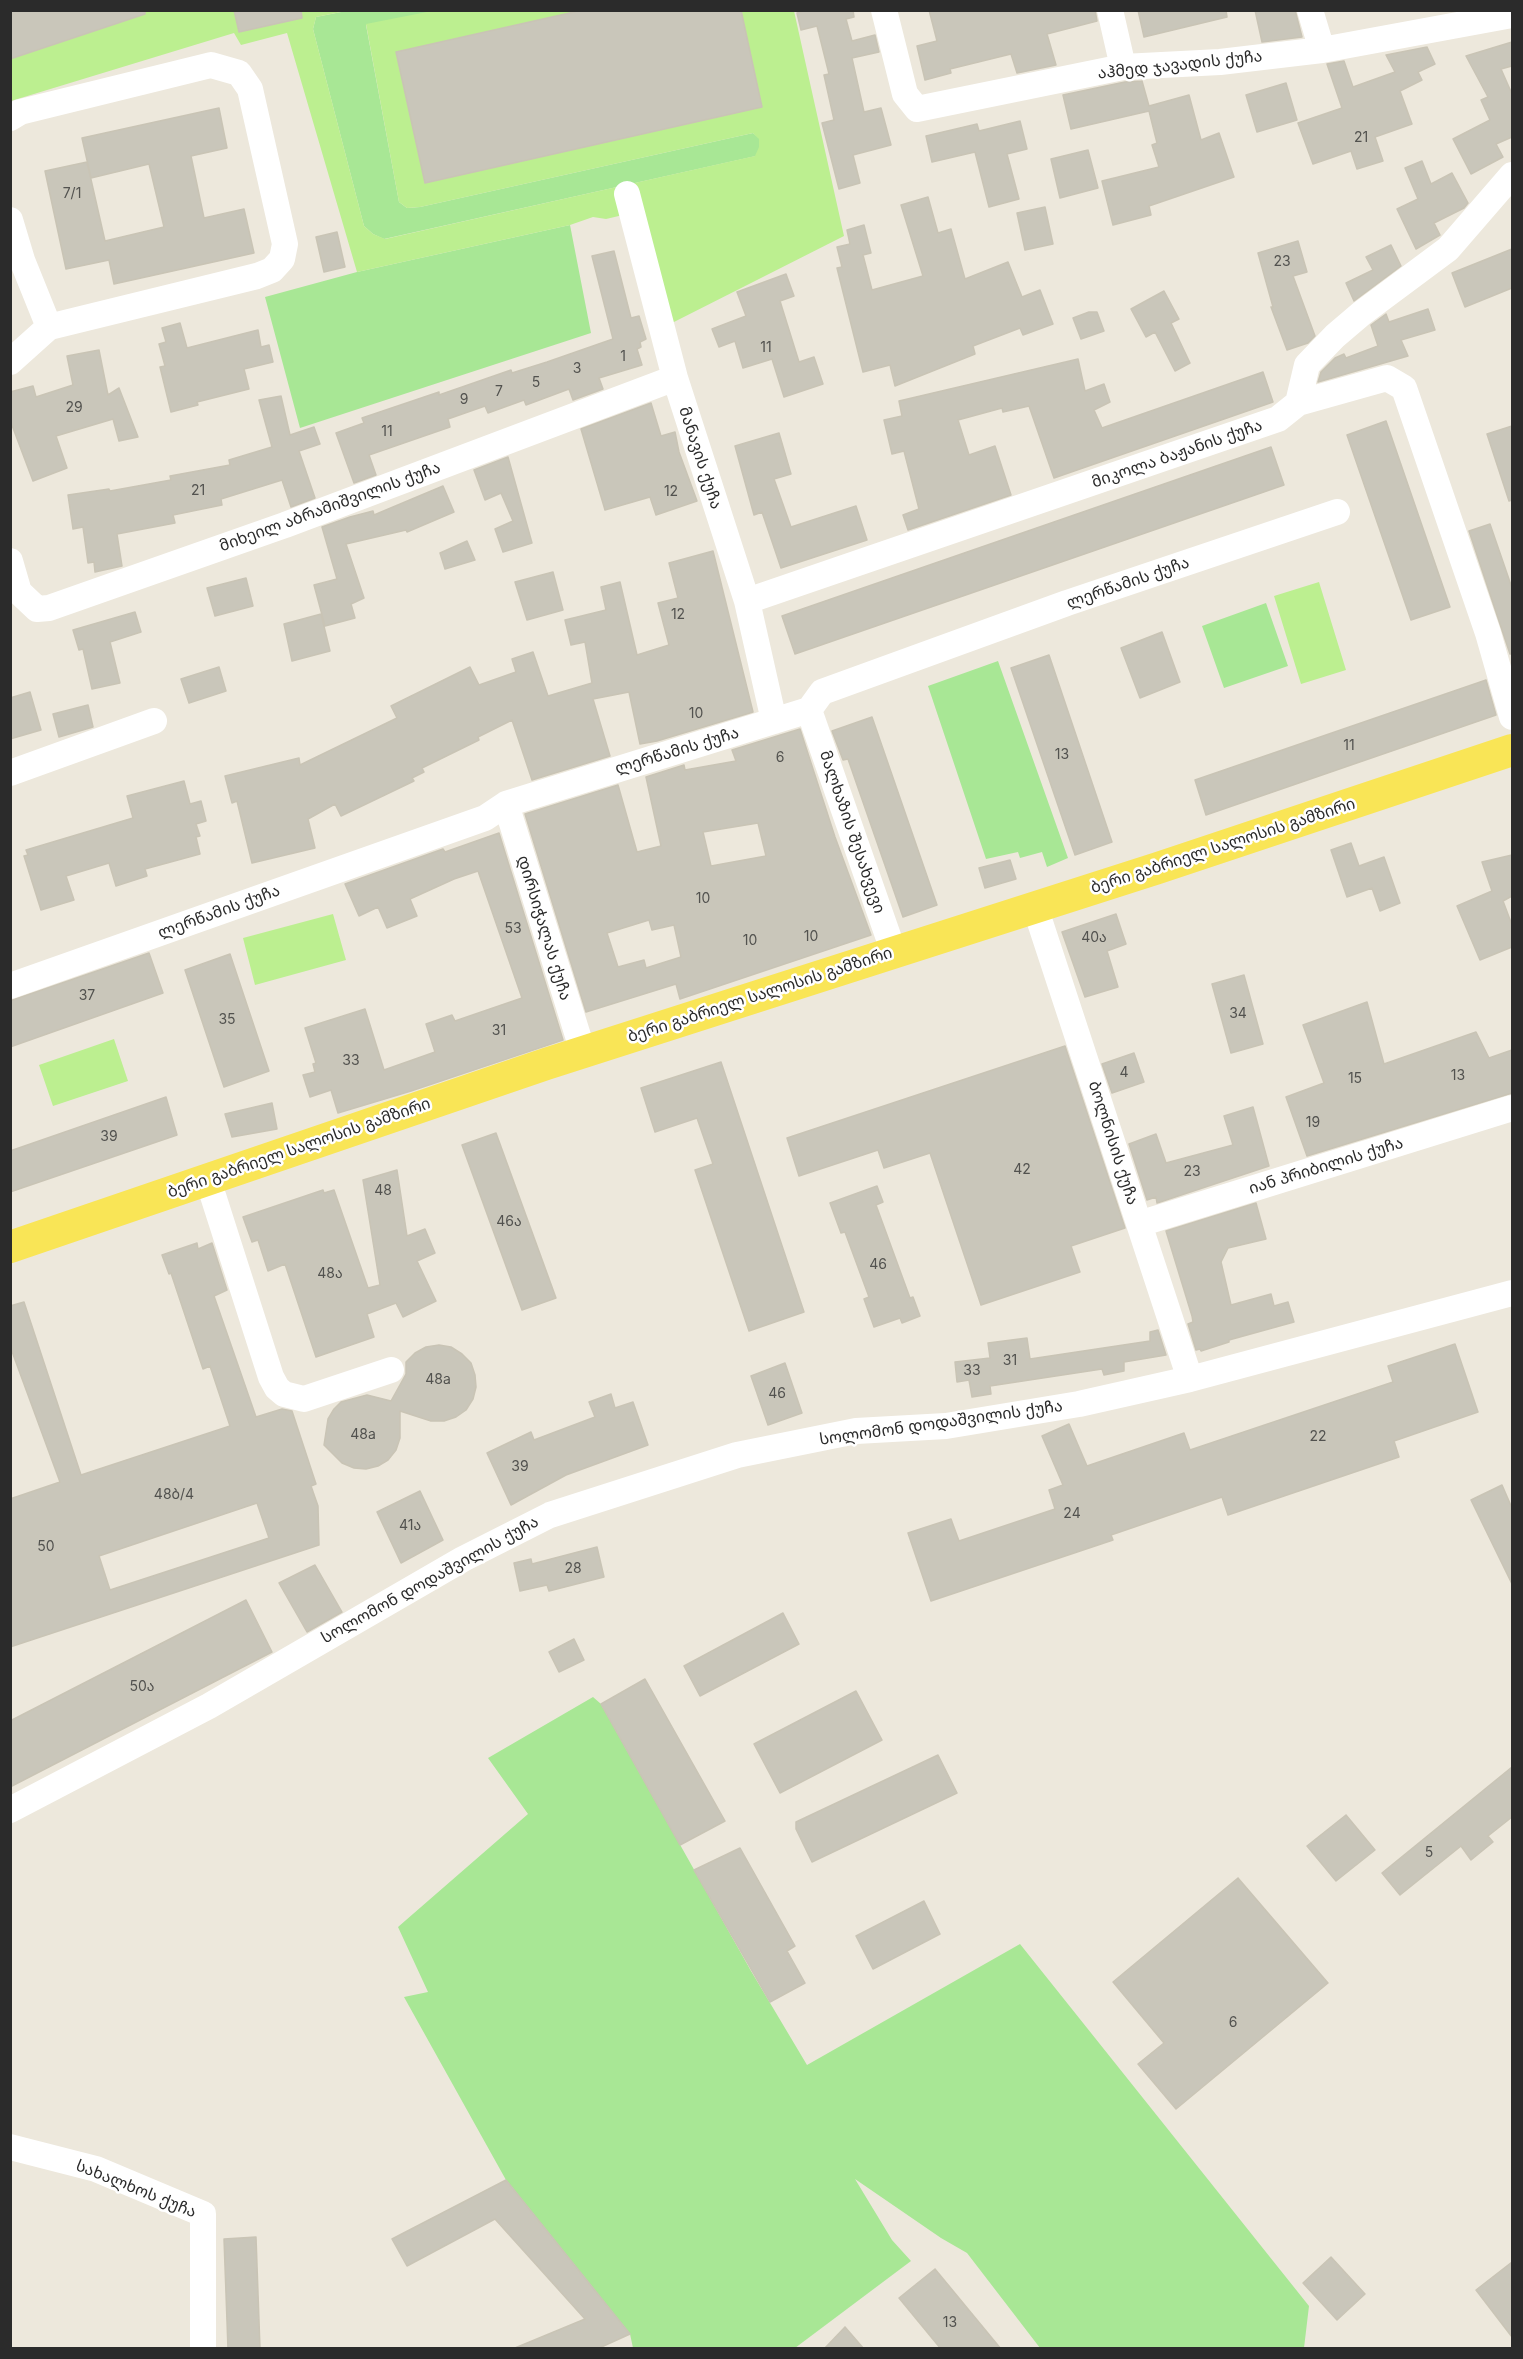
<!DOCTYPE html>
<meta charset="utf-8">
<style>
body{margin:0}
#map{position:relative;width:1523px;height:2359px;overflow:hidden;background:#ede8dc;font-family:Inter,sans-serif}
canvas{display:block}
.frame{position:absolute;inset:0;border:12px solid #2b2b2b;pointer-events:none}
</style>
<div id="map">
<canvas width="1523" height="2359"></canvas>
<div class="frame"></div>
</div>
<script>
const ctx = document.querySelector('canvas').getContext('2d');
ctx.lineJoin = 'round';
function paint(path, color) {
  ctx.fillStyle = color;
  ctx.fill(path, 'evenodd');
}
function poly(rows) {
  const path = new Path2D();
  for (const r of rows) {
    path.moveTo(r[0], r[1]);
    for (let i = 2; i < r.length; i += 2) path.lineTo(r[i], r[i + 1]);
  }
  return path;
}
function trace(path, color, width, dash) {
  ctx.strokeStyle = color;
  ctx.lineWidth = width;
  ctx.lineCap = dash ? 'butt' : 'round';
  ctx.setLineDash(dash || []);
  ctx.stroke(path);
}
function write(font, color, halo, rows, align = 'center') {
  ctx.font = font + ' Inter,"Noto Sans Georgian",sans-serif';
  ctx.lineWidth = 5;
  ctx.setLineDash([]);
  ctx.textBaseline = 'middle';
  ctx.strokeStyle = halo;
  ctx.fillStyle = color;
  for (const [text, x, y, turn = 0] of rows) {
    ctx.save();
    ctx.translate(x, y);
    ctx.rotate((+turn || 0) * Math.PI / 180);
    ctx.textAlign = isNaN(turn) ? turn : align;
    if (halo) ctx.strokeText(text, 0, 0);
    ctx.fillText(text, 0, 0);
    ctx.restore();
  }
}
const green = poly([
 [346,11,437,11,366,25,399,202,407,208,420,207,753,133,759,138,760,147,756,156,384,239,373,234,364,226,313,29,316,17],
 [570,225,591,333,300,428,265,297,357,272],
 [1266,603,1288,666,1224,688,1202,626],
 [998,661,1068,858,1047,867,1042,852,1020,858,1018,852,986,859,928,686],
 [593,1697,601,1704,751,1971,807,2065,1020,1944,1309,2306,1304,2348,1040,2348,967,2253,941,2238,855,2179,892,2240,911,2261,795,2348,633,2348,630,2334,506,2180,404,1997,428,1992,398,1927,528,1814,488,1758]
]);
const pitch = poly([
 [437,10,794,11,844,236,670,324,640,211,606,219,593,217,570,225,357,272,287,33,241,45,234,33,11,101,10,11,346,11,316,17,313,29,364,226,373,234,385,239,755,156,759,147,759,139,753,133,420,207,407,208,399,202,366,24],
 [1319,582,1346,670,1301,684,1274,596],
 [333,914,346,960,255,985,243,938],
 [114,1039,128,1081,53,1106,39,1065]
]);
const building = poly([
 [10,10,145,10,145,14,10,59,10,10],
 [234,10,301,10,302,18,239,32,234,10],
 [583,10,741,10,762,107,425,183,396,52,583,10],
 [806,10,853,10,854,17,846,19,852,41,875,35,879,52,852,58,864,112,881,108,891,145,853,155,860,183,839,189,822,123,834,120,824,75,829,74,817,26,801,30,797,13,806,10],
 [929,10,1095,10,1097,21,1047,34,1056,65,1017,73,1011,54,950,69,951,73,925,80,917,46,937,41,929,10],
 [1138,10,1226,10,1227,17,1144,37,1138,10],
 [1255,10,1295,10,1302,37,1262,42,1255,10],
 [1512,42,1512,66,1501,69,1512,94,1512,137,1496,144,1503,157,1471,174,1453,139,1490,120,1481,100,1488,97,1466,56,1512,42],
 [1427,47,1435,64,1418,72,1422,80,1400,91,1412,124,1375,137,1383,161,1357,169,1351,151,1313,164,1298,123,1342,108,1327,64,1344,61,1353,87,1395,72,1386,55,1427,47],
 [1142,81,1149,106,1189,95,1201,140,1219,133,1234,177,1149,206,1151,215,1113,225,1102,181,1159,167,1152,145,1157,143,1149,111,1071,129,1063,95,1125,82,1142,81],
 [1286,83,1297,120,1257,132,1246,95,1286,83],
 [219,108,227,148,191,156,204,218,244,209,254,253,114,284,109,260,66,269,45,171,87,162,105,241,164,227,149,164,91,178,82,138,219,108],
 [1020,121,1027,149,1007,154,1019,199,989,207,975,152,932,162,926,136,977,124,979,131,1020,121],
 [1088,150,1098,188,1060,198,1051,159,1088,150],
 [1422,161,1431,184,1452,173,1468,203,1464,208,1434,223,1440,235,1416,249,1397,209,1418,199,1405,168,1422,161],
 [928,197,938,233,951,229,965,279,1008,262,1022,297,1040,290,1053,324,1023,335,1020,328,973,346,975,354,895,386,890,365,863,372,837,268,842,267,837,247,850,244,847,230,864,225,871,253,863,255,872,290,923,276,901,205,928,197],
 [1045,207,1053,244,1025,250,1017,213,1045,207],
 [337,232,345,267,324,272,316,237,337,232],
 [1298,241,1307,272,1293,276,1315,336,1308,343,1287,350,1271,307,1273,307,1258,253,1298,241],
 [1391,245,1401,266,1354,301,1346,283,1373,270,1366,257,1391,245],
 [1512,249,1512,288,1465,307,1452,273,1512,249],
 [614,251,631,318,639,316,646,339,640,342,641,347,637,349,642,365,599,378,603,389,573,400,569,389,526,405,524,400,488,413,485,406,448,419,450,427,369,455,376,475,354,483,336,433,364,423,362,418,439,392,439,395,511,370,512,373,547,362,613,339,592,256,614,251],
 [786,274,794,296,780,301,799,362,814,357,823,384,784,397,772,359,743,368,735,341,719,347,712,329,746,316,737,292,786,274],
 [1164,291,1179,319,1171,323,1190,363,1175,371,1155,332,1146,337,1131,309,1164,291],
 [1428,309,1435,330,1401,340,1408,356,1318,382,1321,372,1335,358,1344,354,1346,358,1378,346,1371,325,1386,314,1389,322,1428,309],
 [1089,312,1097,312,1104,331,1081,339,1073,318,1089,312],
 [180,323,187,348,258,330,261,347,269,345,273,362,244,369,249,389,197,402,198,405,171,412,160,367,165,366,159,344,166,342,162,328,180,323],
 [99,350,108,395,119,388,138,437,119,441,113,419,56,436,67,468,33,481,10,420,10,392,33,386,36,397,73,385,67,356,99,350],
 [1078,359,1085,391,1104,384,1110,402,1094,410,1102,428,1263,372,1273,402,1054,478,1029,406,1003,412,1002,408,958,420,969,455,995,446,1011,495,908,530,903,515,919,509,904,451,892,454,884,420,902,416,899,401,1078,359],
 [281,396,290,435,314,427,320,444,299,451,315,498,291,507,282,480,221,499,222,505,173,515,175,523,117,534,122,566,95,572,94,562,88,563,83,527,73,529,68,495,109,489,110,491,171,480,170,476,230,465,229,460,272,447,259,400,281,396],
 [651,403,661,436,675,432,679,452,697,501,656,515,650,497,605,510,581,429,651,403],
 [1386,421,1450,607,1411,620,1347,435,1386,421],
 [1512,426,1512,500,1509,501,1487,434,1512,426],
 [779,433,791,474,774,479,791,527,856,506,867,540,781,568,762,512,754,515,735,446,779,433],
 [1271,447,1284,485,795,654,782,616,1271,447],
 [508,457,532,543,503,552,495,529,513,521,501,493,485,500,474,470,508,457],
 [443,486,454,512,407,532,406,530,346,544,364,598,351,604,355,618,325,626,314,585,337,579,322,527,350,517,373,511,374,515,443,486],
 [1490,524,1512,588,1512,654,1510,654,1469,531,1490,524],
 [467,541,475,560,445,569,440,553,467,541],
 [713,551,753,712,657,741,640,744,629,692,593,699,610,756,532,780,512,720,478,737,479,740,422,768,424,772,412,778,414,781,341,816,335,804,308,819,315,848,252,863,237,801,232,803,225,776,299,758,300,765,397,718,391,706,470,667,479,685,516,672,512,659,533,652,548,696,592,683,585,642,571,645,565,620,606,610,601,587,620,582,637,655,669,645,658,603,678,598,669,563,713,551],
 [553,572,563,610,527,620,515,582,553,572],
 [246,578,253,606,215,616,207,588,246,578],
 [135,612,141,632,110,642,120,683,92,689,83,649,79,650,73,630,135,612],
 [321,614,330,651,292,661,284,624,321,614],
 [1162,632,1180,682,1140,698,1121,648,1162,632],
 [1049,655,1112,842,1075,855,1011,668,1049,655],
 [219,667,226,691,189,703,181,679,219,667],
 [1486,680,1496,715,1206,815,1195,780,1486,680],
 [30,692,41,730,10,739,10,698,30,692],
 [88,705,93,727,59,737,53,714,88,705],
 [872,717,937,905,903,917,848,759,843,760,832,731,872,717],
 [800,729,835,837,871,935,680,999,676,984,586,1012,525,814,618,785,637,852,661,846,646,777,684,765,685,770,736,761,732,750,800,729],
 [758,823,766,856,711,866,703,832,758,823],
 [649,920,652,930,674,925,681,957,646,968,644,960,618,967,607,933,649,920],
 [184,781,190,804,201,801,206,821,196,824,200,836,196,837,200,854,145,869,147,876,116,886,109,863,66,876,74,900,41,910,24,856,28,855,26,850,133,818,127,796,184,781],
 [499,833,563,1040,411,1091,338,1113,331,1090,310,1097,303,1075,315,1072,313,1064,316,1063,305,1028,365,1009,384,1070,435,1052,426,1024,452,1015,455,1021,522,998,478,871,454,879,410,899,417,916,387,928,378,907,359,916,345,884,443,849,445,852,499,833],
 [1351,843,1359,866,1384,857,1400,903,1380,911,1372,888,1347,897,1331,850,1351,843],
 [1512,855,1512,896,1503,901,1512,925,1512,947,1480,960,1457,906,1492,891,1482,862,1512,855],
 [1010,860,1016,879,985,888,979,868,1010,860],
 [1116,914,1126,944,1107,951,1118,987,1085,997,1062,932,1116,914],
 [149,953,163,993,10,1047,10,1001,149,953],
 [230,954,269,1071,224,1087,185,970,230,954],
 [1244,975,1263,1044,1231,1053,1212,984,1244,975],
 [1367,1002,1384,1064,1476,1032,1489,1058,1512,1050,1512,1093,1307,1156,1286,1097,1324,1083,1303,1025,1367,1002],
 [1065,1046,1125,1228,1071,1246,1080,1272,981,1305,930,1153,884,1168,878,1150,799,1176,787,1138,1065,1046],
 [1134,1053,1144,1082,1112,1093,1102,1064,1134,1053],
 [721,1062,804,1312,749,1331,695,1170,713,1164,697,1118,655,1132,641,1088,721,1062],
 [166,1097,177,1135,10,1192,10,1151,166,1097],
 [272,1103,277,1129,232,1137,225,1114,272,1103],
 [1253,1107,1269,1166,1157,1203,1156,1197,1147,1200,1129,1144,1156,1134,1166,1163,1233,1145,1224,1116,1253,1107],
 [496,1133,556,1298,522,1310,462,1145,496,1133],
 [397,1170,407,1236,425,1229,435,1253,417,1261,436,1301,403,1317,396,1303,367,1314,374,1337,316,1357,285,1264,268,1271,258,1240,252,1242,243,1217,323,1190,324,1193,334,1190,368,1288,380,1285,363,1180,397,1170],
 [877,1186,883,1202,876,1205,910,1298,913,1297,920,1316,902,1323,900,1318,874,1327,864,1299,869,1297,845,1232,841,1233,830,1203,877,1186],
 [1256,1203,1266,1239,1228,1248,1221,1262,1231,1305,1271,1294,1274,1306,1288,1302,1294,1322,1229,1340,1229,1342,1201,1351,1200,1349,1196,1350,1188,1324,1193,1322,1192,1316,1166,1231,1256,1203],
 [197,1243,198,1249,212,1243,227,1290,214,1296,256,1417,282,1409,292,1411,316,1484,311,1486,318,1506,319,1545,10,1647,10,1499,60,1482,10,1346,10,1306,24,1302,81,1475,230,1426,210,1366,203,1369,171,1273,169,1274,162,1255,197,1243],
 [257,1503,269,1538,110,1590,99,1556,257,1503],
 [1158,1330,1166,1355,1124,1362,1124,1371,1104,1375,1102,1369,990,1386,991,1394,972,1397,969,1380,957,1382,955,1362,990,1358,988,1343,1027,1338,1030,1359,1150,1341,1150,1332,1158,1330],
 [1455,1344,1478,1412,1394,1441,1399,1457,1228,1515,1222,1497,1111,1535,1113,1540,931,1601,908,1533,951,1519,959,1541,1055,1509,1049,1490,1063,1485,1042,1436,1069,1424,1087,1466,1184,1433,1190,1450,1393,1382,1388,1366,1455,1344],
 [439,1345,451,1347,462,1354,471,1363,475,1375,476,1387,473,1399,466,1410,456,1417,444,1421,431,1421,400,1411,400,1438,396,1450,388,1460,378,1466,366,1469,354,1468,342,1463,324,1445,328,1419,334,1409,341,1402,367,1395,391,1401,406,1374,406,1362,415,1353,426,1347,439,1345],
 [785,1363,802,1413,768,1425,751,1376,785,1363],
 [611,1394,615,1408,633,1402,648,1445,566,1475,511,1505,487,1453,531,1432,534,1440,595,1417,589,1402,611,1394],
 [1502,1485,1512,1508,1512,1584,1471,1500,1502,1485],
 [420,1491,443,1540,401,1563,377,1512,420,1491],
 [597,1547,604,1577,549,1591,547,1585,520,1591,514,1563,531,1559,532,1564,597,1547],
 [315,1565,342,1612,307,1632,279,1583,315,1565],
 [246,1600,272,1652,10,1787,10,1721,246,1600],
 [783,1613,799,1644,700,1696,684,1666,783,1613],
 [574,1639,584,1660,559,1672,549,1652,574,1639],
 [645,1679,725,1821,680,1845,601,1704,645,1679],
 [856,1691,882,1740,780,1793,754,1744,856,1691],
 [938,1755,957,1793,812,1862,796,1829,796,1822,938,1755],
 [1512,1767,1512,1817,1488,1836,1493,1842,1471,1860,1461,1846,1400,1895,1382,1873,1512,1767],
 [1346,1815,1375,1850,1336,1881,1307,1846,1346,1815],
 [740,1848,795,1946,787,1951,805,1983,770,2002,694,1870,740,1848],
 [1238,1878,1328,1983,1176,2109,1138,2064,1164,2043,1113,1982,1238,1878],
 [924,1901,940,1934,873,1969,856,1936,924,1901],
 [506,2180,630,2334,597,2349,515,2348,585,2319,495,2219,407,2266,392,2239,506,2180],
 [256,2237,260,2349,228,2349,224,2239,256,2237],
 [1331,2257,1365,2294,1337,2320,1303,2283,1331,2257],
 [1512,2262,1512,2337,1476,2290,1512,2262],
 [935,2269,1001,2349,941,2349,899,2298,935,2269],
 [845,2327,864,2349,824,2349,845,2327]
]);
const minor = poly([
 [884,10,905,94,917,109,1123,67,1220,62,1322,50,1512,15],
 [1110,10,1123,67],
 [1310,10,1322,50],
 [10,118,20,112,211,65,239,73,250,89,285,244,282,259,272,270,257,276,49,327,10,362],
 [627,194,675,378,747,601,774,721],
 [10,220,22,260,49,327],
 [1298,403,1387,378,1404,388,1488,633,1512,717],
 [10,561,19,592,37,609,49,608,285,525,675,378],
 [747,601,1278,419,1298,403,1307,365,1335,336,1362,313,1448,249,1512,175],
 [809,710,894,953],
 [10,773,154,721],
 [506,804,583,1052],
 [1035,907,1190,1379],
 [10,986,485,818,506,804,809,710,822,692,1067,603,1337,512],
 [208,1180,271,1377,277,1388,284,1394,304,1399,391,1370],
 [1139,1224,1512,1108],
 [10,1810,209,1706,463,1559,550,1515,737,1455,856,1431,946,1426,1079,1404,1190,1379,1512,1293],
 [10,2147,96,2169,203,2214,203,2348]
]);
const major = poly([
 [10,1247,546,1064,1158,868,1512,750]
]);
const numberNames = [
 ["21",1361,138],
 ["7/1",72,194],
 ["23",1282,262],
 ["11",766,348],
 ["1",623,357],
 ["3",577,369],
 ["5",536,383],
 ["7",499,392],
 ["9",464,400],
 ["29",74,408],
 ["11",387,432],
 ["21",198,491],
 ["12",671,492],
 ["12",678,615],
 ["10",696,714],
 ["11",1349,746],
 ["13",1062,755],
 ["6",780,758],
 ["10",703,899],
 ["53",513,929],
 ["10",811,937],
 ["40ა",1094,938],
 ["10",750,941],
 ["37",87,996],
 ["34",1238,1014],
 ["35",227,1020],
 ["31",499,1031],
 ["33",351,1061],
 ["4",1124,1073],
 ["13",1458,1076],
 ["15",1355,1079],
 ["19",1313,1123],
 ["39",109,1137],
 ["42",1022,1170],
 ["23",1192,1172],
 ["48",383,1191],
 ["46ა",509,1222],
 ["46",878,1265],
 ["48ა",330,1274],
 ["31",1010,1361],
 ["33",972,1371],
 ["48a",438,1380],
 ["46",777,1394],
 ["48a",363,1435],
 ["22",1318,1437],
 ["39",520,1467],
 ["48ბ/4",174,1495],
 ["24",1072,1514],
 ["41ა",410,1526],
 ["50",46,1547],
 ["28",573,1569],
 ["50ა",142,1687],
 ["5",1429,1853],
 ["6",1233,2023],
 ["13",950,2323]
];
const streetNames = [
 ["აჰმედ ჯავადის ქუჩა",1180,65,-6],
 ["მიკოლა ბაჟანის ქუჩა",1177,454,-19],
 ["მანავის ქუჩა",700,458,72],
 ["მიხეილ აბრამიშვილის ქუჩა",330,507,-20],
 ["ლერწამის ქუჩა",1128,583,-19],
 ["ლერწამის ქუჩა",677,751,-17],
 ["მალხაზის შესახვევი",852,832,71],
 ["ბერი გაბრიელ სალოსის გამზირი",1223,846,-18],
 ["ლერწამის ქუჩა",219,912,-20],
 ["დირსიჭალას ქუჩა",544,928,73],
 ["ბერი გაბრიელ სალოსის გამზირი",760,995,-18],
 ["ბოლნისის ქუჩა",1113,1143,72],
 ["ბერი გაბრიელ სალოსის გამზირი",299,1148,-19],
 ["იან პრიბილის ქუჩა",1326,1166,-17],
 ["სოლომონ დოდაშვილის ქუჩა",941,1423,-8],
 ["სოლომონ დოდაშვილის ქუჩა",430,1580,-29],
 ["სახალხოს ქუჩა",136,2189,22]
];
paint(green, '#a8e795');
paint(pitch, '#bcef90');
paint(building, '#c9c6ba');
trace(building, '#c9c4b5', 1.5);
trace(minor, '#fff', 26);
trace(major, '#f9e556', 32);
write('14px', '#52524f', null, numberNames);
write('16px', '#2b2b2b', '#fff', streetNames);
</script>
